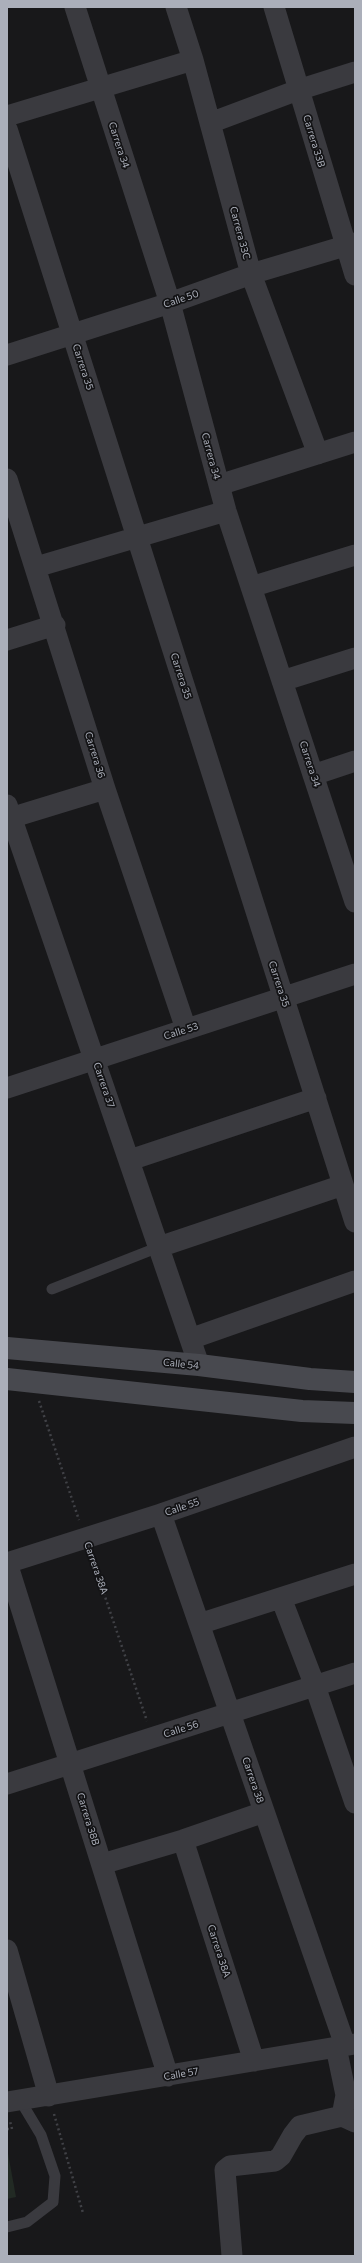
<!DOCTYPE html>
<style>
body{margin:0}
#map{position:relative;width:362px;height:2263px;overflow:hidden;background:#18181a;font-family:Commissioner,sans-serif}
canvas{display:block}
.frame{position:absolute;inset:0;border:8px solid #abafba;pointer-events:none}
</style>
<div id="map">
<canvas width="362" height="2263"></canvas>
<div class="frame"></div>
</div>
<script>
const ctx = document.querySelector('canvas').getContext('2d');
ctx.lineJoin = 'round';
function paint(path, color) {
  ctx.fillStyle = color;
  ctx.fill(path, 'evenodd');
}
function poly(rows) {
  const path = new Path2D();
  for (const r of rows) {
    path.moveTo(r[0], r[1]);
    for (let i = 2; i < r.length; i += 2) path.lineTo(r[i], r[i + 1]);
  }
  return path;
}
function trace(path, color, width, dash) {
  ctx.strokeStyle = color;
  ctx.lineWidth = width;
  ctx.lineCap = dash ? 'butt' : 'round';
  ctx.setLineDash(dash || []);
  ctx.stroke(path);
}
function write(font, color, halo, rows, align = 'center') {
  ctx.font = font + ' Commissioner,sans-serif';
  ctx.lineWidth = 3.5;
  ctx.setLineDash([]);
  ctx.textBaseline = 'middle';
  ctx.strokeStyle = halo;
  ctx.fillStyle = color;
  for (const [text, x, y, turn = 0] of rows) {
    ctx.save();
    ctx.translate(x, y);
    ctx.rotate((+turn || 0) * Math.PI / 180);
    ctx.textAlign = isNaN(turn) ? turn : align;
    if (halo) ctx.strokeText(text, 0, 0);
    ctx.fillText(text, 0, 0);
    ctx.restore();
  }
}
const green = poly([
 [7,2148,16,2197,7,2199]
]);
const path = poly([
 [39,1401,79,1520],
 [91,1555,147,1721],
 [54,2114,83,2213],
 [7,2129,12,2129,10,2121]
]);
const service = poly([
 [52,1289,159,1247],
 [7,2227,27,2222,53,2202,55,2176,41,2135,20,2100]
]);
const minor = poly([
 [75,7,170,303,226,511,355,902],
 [176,7,193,60,251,274,318,454],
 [274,7,355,275],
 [7,116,193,60],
 [210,123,298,90,355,72],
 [7,129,355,1222],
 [7,355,170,303,251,274,355,243],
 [7,479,105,789,186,1029],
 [219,485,355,442],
 [36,567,226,511],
 [251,587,355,555],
 [7,640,55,625],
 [282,681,355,658],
 [313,775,355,761],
 [7,805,199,1365],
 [7,819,105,789],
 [7,1088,355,974],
 [130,1160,316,1098],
 [159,1247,343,1185],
 [190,1339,355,1281],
 [161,1514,345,2045],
 [7,1563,168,2076],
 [7,1563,161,1514,355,1447],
 [281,1598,315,1686,355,1803],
 [199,1624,355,1574],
 [7,1784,355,1673],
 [183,1840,254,2061],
 [102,1864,183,1840,264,1812],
 [7,1950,49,2096],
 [336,2047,346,2095,342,2116],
 [7,2102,355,2044],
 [232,2256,225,2170,230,2166,275,2161,281,2156,293,2135,300,2126,342,2116,355,2122]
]);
const secondary = poly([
 [7,1348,199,1365,310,1379,355,1382],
 [7,1379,302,1411,355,1413]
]);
const streetNames = [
 ["Carrera 33B",314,141,73],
 ["Carrera 34",119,145,72],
 ["Carrera 33C",240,233,75],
 ["Calle 50",181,299,-19],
 ["Carrera 35",83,367,72],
 ["Carrera 34",211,456,75],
 ["Carrera 35",181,676,72],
 ["Carrera 36",95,755,73],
 ["Carrera 34",310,764,72],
 ["Carrera 35",279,984,72],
 ["Calle 53",181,1031,-18],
 ["Carrera 37",104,1085,71],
 ["Calle 54",181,1364,6],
 ["Calle 55",182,1507,-19],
 ["Carrera 38A",96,1568,71],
 ["Calle 56",181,1729,-18],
 ["Carrera 38",253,1780,71],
 ["Carrera 38B",88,1819,73],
 ["Carrera 38A",219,1951,72],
 ["Calle 57",181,2074,-10]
];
paint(green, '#222a24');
trace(path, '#404146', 2.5, [2, 3]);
trace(service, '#3a3a3f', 11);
trace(minor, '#3a3a3f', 21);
trace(secondary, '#48494f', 22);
write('10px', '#abafba', '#131315', streetNames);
</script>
